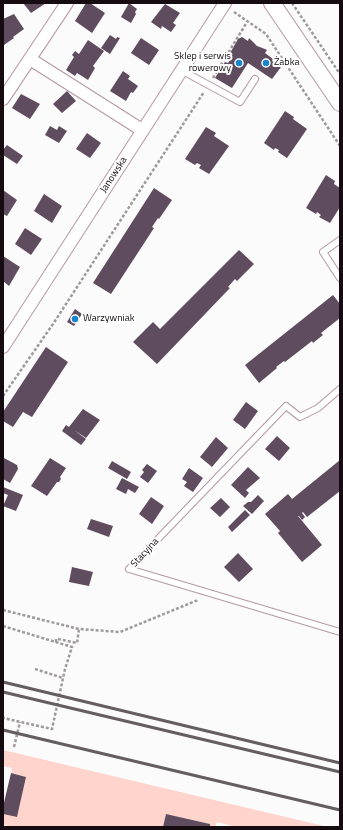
<!DOCTYPE html>
<meta charset="utf-8">
<style>
body{margin:0}
#map{position:relative;width:343px;height:830px;overflow:hidden;background:#fbfbfb;font-family:"Titillium Web",sans-serif}
canvas{display:block}
.frame{position:absolute;inset:0;border:4px solid #150b10;pointer-events:none}
</style>
<div id="map">
<canvas width="343" height="830"></canvas>
<div class="frame"></div>
</div>
<script>
const ctx = document.querySelector('canvas').getContext('2d');
ctx.lineJoin = 'round';
function paint(path, color) {
  ctx.fillStyle = color;
  ctx.fill(path, 'evenodd');
}
function poly(rows) {
  const path = new Path2D();
  for (const r of rows) {
    path.moveTo(r[0], r[1]);
    for (let i = 2; i < r.length; i += 2) path.lineTo(r[i], r[i + 1]);
  }
  return path;
}
function trace(path, color, width, dash) {
  ctx.strokeStyle = color;
  ctx.lineWidth = width;
  ctx.lineCap = dash ? 'butt' : 'round';
  ctx.setLineDash(dash || []);
  ctx.stroke(path);
}
function write(font, color, halo, rows, align = 'center') {
  ctx.font = font + ' "Titillium Web",sans-serif';
  ctx.lineWidth = 4;
  ctx.setLineDash([]);
  ctx.textBaseline = 'middle';
  ctx.strokeStyle = halo;
  ctx.fillStyle = color;
  for (const [text, x, y, turn = 0] of rows) {
    ctx.save();
    ctx.translate(x, y);
    ctx.rotate((+turn || 0) * Math.PI / 180);
    ctx.textAlign = isNaN(turn) ? turn : align;
    if (halo) ctx.strokeText(text, 0, 0);
    ctx.fillText(text, 0, 0);
    ctx.restore();
  }
}
const green = poly([
 [3,750,328,827,236,827,217,822,215,827,210,827,210,824,166,814,163,827,13,827,3,825,3,814,17,817,26,777,11,773,12,768,3,766]
]);
const building = poly([
 [23,3,46,3,31,13],
 [86,3,90,3,105,13,92,33,75,21],
 [129,3,137,9,135,12,136,14,131,23,121,17],
 [165,4,180,13,173,23,176,25,171,32,162,26,161,29,151,22],
 [14,14,24,29,13,37,14,38,4,45,3,19],
 [110,35,116,39,117,37,120,38,110,54,101,48],
 [242,37,248,41,249,38,257,46,265,49,267,50,265,53,273,59,272,61,281,67,272,79,248,63,232,88,215,78,225,62,228,63,232,57,229,55,238,39],
 [141,38,159,50,149,65,131,53],
 [88,40,104,51,93,66,95,68,88,80,77,73,75,76,66,70,74,57,72,55,75,51,79,54],
 [123,71,130,76,128,79,138,86,133,93,131,92,126,101,110,91],
 [67,91,76,101,62,113,53,104],
 [21,94,40,104,30,119,12,108],
 [285,111,294,117,293,119,307,129,287,158,278,152,279,150,275,148,274,150,264,143],
 [50,126,57,130,59,126,67,131,59,143,45,135],
 [206,127,216,133,214,136,229,146,209,174,199,168,201,165,197,163,195,165,185,159],
 [87,133,101,143,90,158,76,149],
 [7,145,23,156,17,164,3,155,3,150],
 [326,175,335,181,334,184,340,188,340,207,330,223,319,217,321,215,317,212,316,214,306,208],
 [154,188,172,200,159,219,158,218,152,227,154,228,111,294,93,283],
 [3,190,17,200,7,216,3,214],
 [44,194,62,206,52,223,34,211],
 [25,228,42,239,31,255,15,244],
 [239,250,254,264,237,281,235,279,228,287,230,288,157,364,133,342,153,322,160,329],
 [3,256,20,267,9,286,3,281],
 [333,295,340,304,340,318,321,333,323,335,313,343,312,341,285,362,284,361,276,367,277,368,259,383,245,365],
 [75,309,82,314,74,326,67,322],
 [46,347,68,362,32,417,23,412,13,427,3,421,3,412],
 [246,402,258,411,245,429,233,420],
 [83,409,100,420,86,438,74,430,86,439,81,445,62,431,66,425,69,427],
 [277,436,290,448,279,461,265,449],
 [216,437,228,448,212,467,200,457],
 [4,458,17,465,18,469,10,483,3,479,3,459],
 [50,458,66,468,60,477,61,479,59,482,57,482,47,496,31,486],
 [340,460,340,491,307,517,303,512,302,513,305,517,302,520,299,516,298,516,322,545,302,562,278,533,280,531,265,514,288,494,292,499],
 [112,461,131,472,127,479,108,468],
 [147,464,157,471,148,483,140,477,144,472,142,470],
 [248,467,260,478,246,490,249,493,245,498,231,485],
 [189,468,203,478,193,492,184,486,187,482,182,479],
 [122,478,139,487,135,493,128,489,126,494,116,489],
 [3,487,23,495,16,511,3,506,8,495,3,493],
 [258,495,264,501,252,514,243,506,248,502,251,502],
 [151,497,164,506,152,524,139,514],
 [221,498,230,507,220,517,210,508],
 [245,510,250,515,232,532,228,527],
 [91,519,113,526,109,537,87,529],
 [238,553,253,569,239,582,224,567],
 [72,567,93,572,89,586,69,582],
 [11,773,26,777,17,817,3,814,3,807],
 [166,814,210,824,210,827,163,827]
]);
const path = poly([
 [292,3,340,74],
 [234,12,266,34,340,146],
 [213,78,247,22],
 [3,396,53,324,204,92],
 [3,610,79,629,120,632,198,600],
 [3,626,72,647,65,669,52,729,3,718],
 [56,642,56,639,58,639,77,643,79,629],
 [35,669,63,678],
 [14,747,20,722]
]);
const lane = poly([
 [181,70,240,102,255,79],
 [340,240,323,252,340,278],
 [340,389,318,408,300,417,286,406,129,569,340,632]
]);
const street = poly([
 [30,59,142,130],
 [3,99,67,3],
 [3,347,225,3]
]);
const secondary = poly([
 [272,3,340,103]
]);
const rail = poly([
 [3,682,340,763],
 [3,692,340,772],
 [3,730,340,810]
]);
const markers = [
 [239,63,4,"#1585ce"],
 [266,63,4,"#1585ce"],
 [75,319,4,"#1585ce"]
];
const poiNames = [
 ["Sklep i serwis",231,57,"right"],
 ["rowerowy",231,69,"right"],
 ["Żabka",274,63],
 ["Warzywniak",83,319]
];
const streetNames = [
 ["Janowska",114,175,-57],
 ["Stacyjna",145,553,-47]
];
paint(green, '#fed4cc');
paint(building, '#604c5f');
trace(lane, '#b597a5', 8);
trace(street, '#b597a5', 14);
trace(secondary, '#b597a5', 18);
trace(path, '#9e9a9c', 2.5, [3, 2]);
trace(lane, '#fff', 6);
trace(street, '#fff', 12);
trace(secondary, '#fff', 16);
trace(rail, '#655e61', 3);
for (const [x, y, r, color] of markers) {
  const dot = new Path2D();
  dot.arc(x, y, r, 0, 2 * Math.PI);
  ctx.fillStyle = color;
  ctx.fill(dot);
  trace(dot, '#fff', 1.5);
}
write('10px', '#150b10', '#fff', poiNames, 'left');
write('10px', '#150b10', '#fff', streetNames);
</script>
